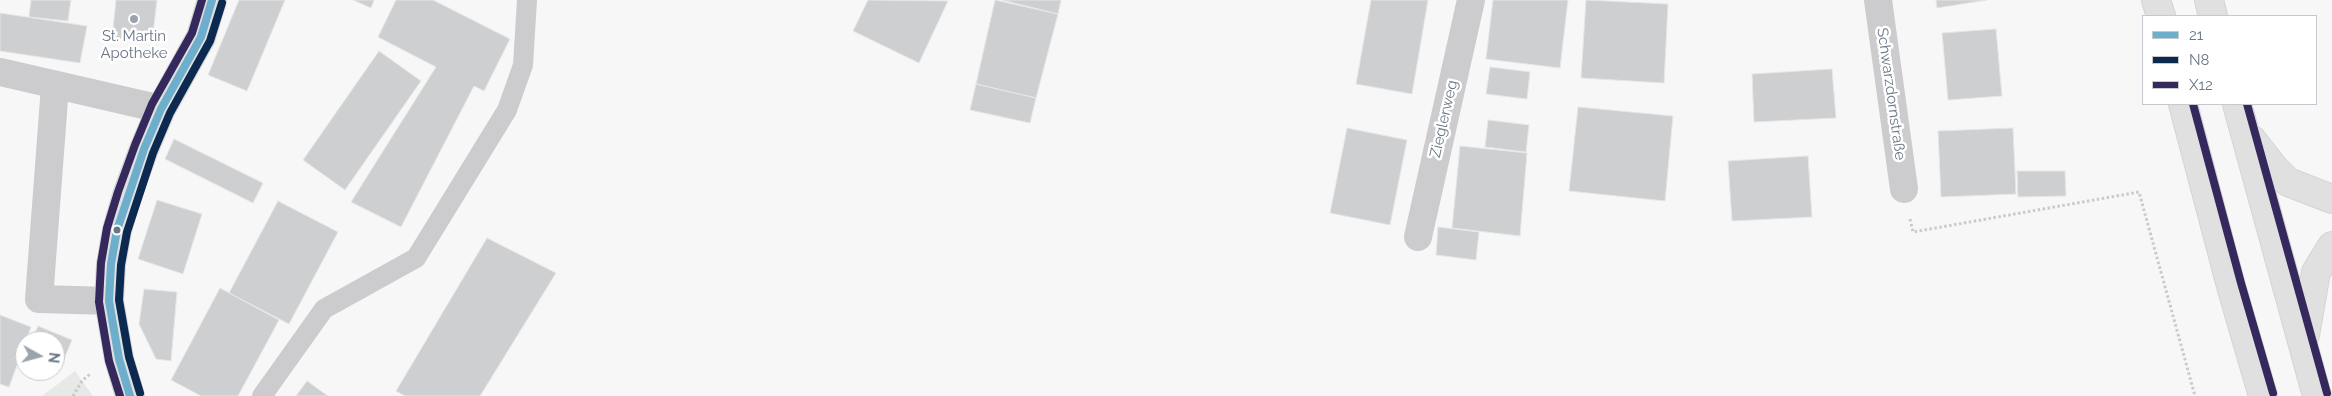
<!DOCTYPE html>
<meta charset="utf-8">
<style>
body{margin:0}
#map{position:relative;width:2332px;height:396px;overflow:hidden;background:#f7f7f7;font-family:Raleway,sans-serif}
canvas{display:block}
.legend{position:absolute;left:2142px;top:15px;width:175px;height:90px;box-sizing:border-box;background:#fff;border:1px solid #c3c9ce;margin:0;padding:6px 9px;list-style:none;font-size:15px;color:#6a7785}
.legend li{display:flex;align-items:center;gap:10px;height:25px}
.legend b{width:25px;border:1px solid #c3c9ce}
.north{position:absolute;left:15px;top:331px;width:50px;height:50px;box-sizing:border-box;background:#fff;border:1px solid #c3c9ce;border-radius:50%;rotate:97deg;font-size:14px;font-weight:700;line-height:20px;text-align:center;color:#6a7785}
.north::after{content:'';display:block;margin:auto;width:18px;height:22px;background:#9ba4ad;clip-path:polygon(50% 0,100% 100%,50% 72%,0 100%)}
</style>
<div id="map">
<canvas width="2332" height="396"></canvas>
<ul class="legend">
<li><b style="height:6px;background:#6daecc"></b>21</li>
<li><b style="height:6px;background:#0c294f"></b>N8</li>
<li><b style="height:6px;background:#35285d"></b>X12</li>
</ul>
<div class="north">N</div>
</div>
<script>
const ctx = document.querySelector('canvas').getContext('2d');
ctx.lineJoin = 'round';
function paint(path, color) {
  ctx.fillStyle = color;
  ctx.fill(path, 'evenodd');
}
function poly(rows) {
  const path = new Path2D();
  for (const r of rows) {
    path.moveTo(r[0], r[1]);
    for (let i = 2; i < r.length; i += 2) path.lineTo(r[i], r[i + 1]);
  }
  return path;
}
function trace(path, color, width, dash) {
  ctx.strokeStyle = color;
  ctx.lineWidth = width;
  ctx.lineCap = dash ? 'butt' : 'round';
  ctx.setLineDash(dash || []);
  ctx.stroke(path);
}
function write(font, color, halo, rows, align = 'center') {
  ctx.font = font + ' Raleway,sans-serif';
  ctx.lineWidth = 5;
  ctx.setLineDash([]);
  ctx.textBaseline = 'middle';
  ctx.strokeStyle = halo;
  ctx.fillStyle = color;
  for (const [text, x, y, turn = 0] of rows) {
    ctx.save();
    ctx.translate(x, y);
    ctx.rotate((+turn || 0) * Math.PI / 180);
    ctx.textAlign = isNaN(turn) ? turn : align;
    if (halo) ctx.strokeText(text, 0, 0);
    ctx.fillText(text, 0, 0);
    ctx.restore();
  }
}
const green = poly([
 [75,371,93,396,42,396]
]);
const building = poly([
 [31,0,71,0,68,21,29,17,31,0],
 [116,0,157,0,152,42,112,38,116,0],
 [239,0,285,0,247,91,208,75,239,0],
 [353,0,374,0,371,8,353,0],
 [396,0,433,0,510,39,484,91,474,86,401,227,351,202,436,67,378,37,396,0],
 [868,0,948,1,919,63,853,31,868,0],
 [995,0,1058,14,1036,98,976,84,995,0],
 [1002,0,1061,0,1058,14,1002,0],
 [1371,0,1428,0,1412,94,1356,84,1371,0],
 [1493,0,1568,0,1560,68,1486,59,1493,0],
 [1586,0,1668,4,1664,83,1581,78,1586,0],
 [1936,0,1987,0,1937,8,1936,0],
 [0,13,87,26,80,63,0,51,0,13],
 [1996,29,2002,96,1948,100,1942,33,1996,29],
 [379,51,421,81,345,190,303,160,379,51],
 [1490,67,1530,72,1527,99,1486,94,1490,67],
 [1832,69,1836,118,1754,122,1752,74,1832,69],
 [976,84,1036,98,1030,123,970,110,976,84],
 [1578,107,1673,116,1665,201,1569,191,1578,107],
 [1488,120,1529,125,1526,152,1485,147,1488,120],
 [1347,128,1407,140,1390,225,1330,213,1347,128],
 [2013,128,2016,194,1941,197,1938,131,2013,128],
 [174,139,263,183,253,203,165,159,174,139],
 [1460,146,1527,153,1520,236,1452,228,1460,146],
 [1808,156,1812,217,1732,221,1728,161,1808,156],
 [2017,171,2065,171,2066,196,2018,197,2017,171],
 [157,200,202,214,183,274,138,259,157,200],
 [278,201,338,232,289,324,229,293,278,201],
 [1438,227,1479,232,1476,260,1436,255,1438,227],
 [487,238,556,273,480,396,405,396,396,391,487,238],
 [220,288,279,320,238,396,201,396,171,380,220,288],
 [144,289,177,292,171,361,156,359,139,324,144,289],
 [0,315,31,327,9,387,0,384,0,315],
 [38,326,72,340,59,371,55,369,55,341,32,341,38,326],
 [307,381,328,396,296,396,307,381]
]);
const path = poly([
 [1910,219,1913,232,2139,192,2195,396],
 [73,396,82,381,90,374]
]);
const lane = poly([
 [262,396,324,309,416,258,507,110,523,65,527,0]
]);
const street = poly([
 [1878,0,1904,189],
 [0,72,161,109],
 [55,86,39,299,109,301],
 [1418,237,1471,0]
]);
const secondary = poly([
 [130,396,119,359,109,301,111,264,117,230,127,195,144,149,161,109,201,37,212,0]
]);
const highway = poly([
 [2156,0,2161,16],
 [2209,0,2213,16],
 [2183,104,2231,286,2263,396],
 [2237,104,2317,396],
 [2252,140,2274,168,2288,182,2332,199],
 [2305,335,2316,272,2332,246]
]);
const bus1 = poly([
 [130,396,119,359,109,301,111,264,117,230,144,149,161,109,201,37,212,0]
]);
const bus2 = poly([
 [140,393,129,357,119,300,121,265,127,232,153,153,170,113,210,41,222,3]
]);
const bus3 = poly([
 [2193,104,2241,283,2273,393],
 [2247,104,2327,393],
 [120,396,109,361,99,302,101,263,107,228,118,192,135,145,152,104,192,33,202,0]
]);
const markers = [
 [134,19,5,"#9ba4ad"],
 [117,230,4.5,"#6a7785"]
];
const poiNames = [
 ["St. Martin",134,36],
 ["Apotheke",134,53]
];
const streetNames = [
 ["Schwarzdornstraße",1891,94,82],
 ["Zieglerweg",1444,119,-77]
];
paint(green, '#e6e9e5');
paint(building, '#cecfd0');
trace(building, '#e6e6e6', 1);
trace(secondary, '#d4d5d6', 30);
trace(highway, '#d4d4d5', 30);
trace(path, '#c9cacb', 3, [2.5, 2.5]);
trace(lane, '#ccccce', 20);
trace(street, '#ccccce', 28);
trace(secondary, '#e0e0e1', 28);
trace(highway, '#e0e0e1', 28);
trace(bus1, '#6daecc', 8);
trace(bus2, '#0c294f', 8);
trace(bus3, '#35285d', 8);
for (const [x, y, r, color] of markers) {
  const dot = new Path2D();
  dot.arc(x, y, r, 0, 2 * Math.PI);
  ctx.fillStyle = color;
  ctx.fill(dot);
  trace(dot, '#fff', 2);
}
write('15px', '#6a7785', '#fff', poiNames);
write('15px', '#6a7785', '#fff', streetNames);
</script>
